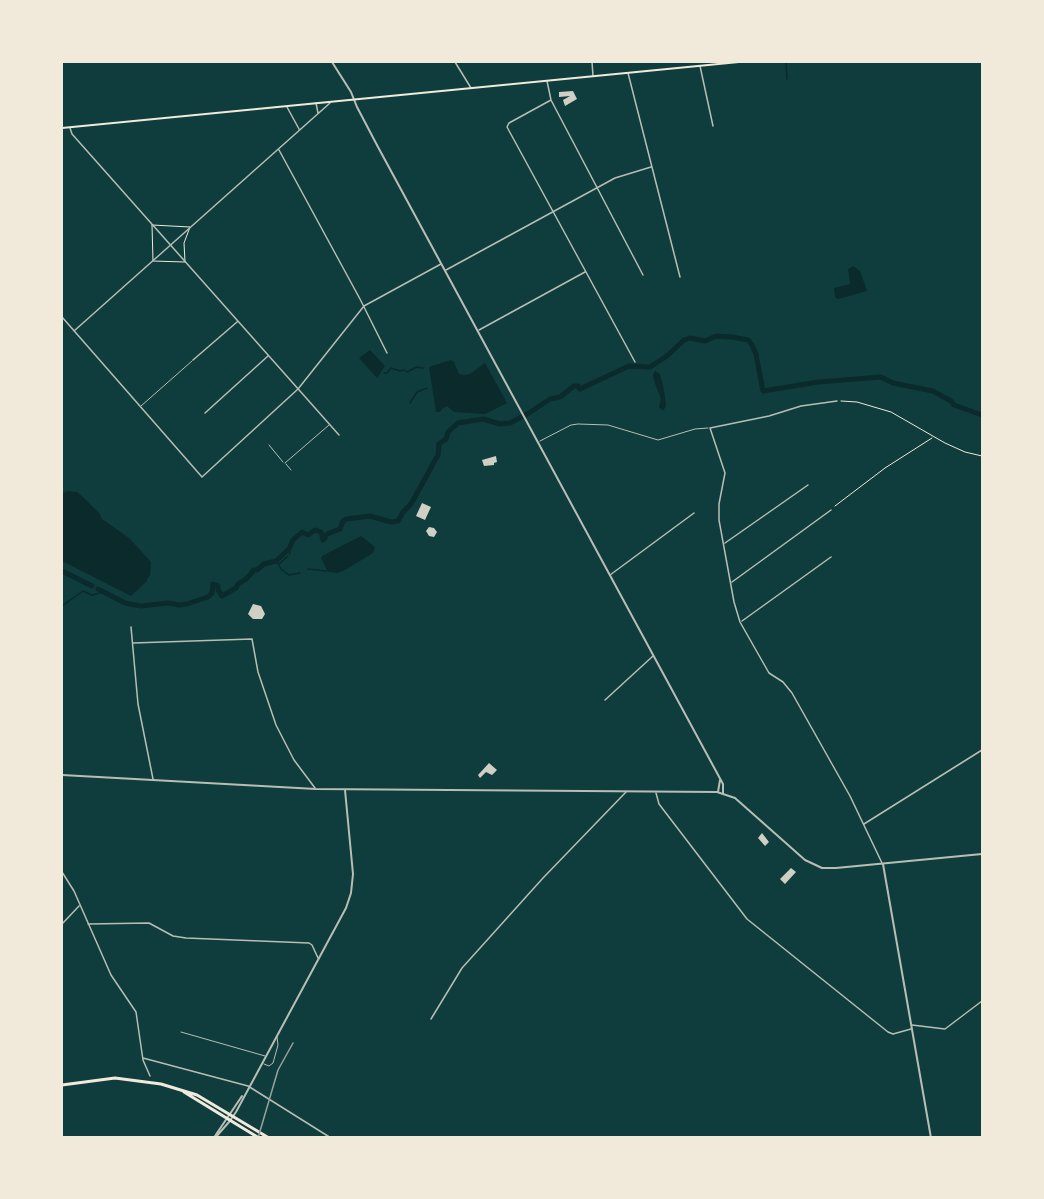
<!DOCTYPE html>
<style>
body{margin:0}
#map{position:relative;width:1044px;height:1199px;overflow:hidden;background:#0f3d3e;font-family:"Titillium Web",sans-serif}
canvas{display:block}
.frame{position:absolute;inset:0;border:63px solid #f1e9da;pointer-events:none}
</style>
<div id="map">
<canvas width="1044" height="1199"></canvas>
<div class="frame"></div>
</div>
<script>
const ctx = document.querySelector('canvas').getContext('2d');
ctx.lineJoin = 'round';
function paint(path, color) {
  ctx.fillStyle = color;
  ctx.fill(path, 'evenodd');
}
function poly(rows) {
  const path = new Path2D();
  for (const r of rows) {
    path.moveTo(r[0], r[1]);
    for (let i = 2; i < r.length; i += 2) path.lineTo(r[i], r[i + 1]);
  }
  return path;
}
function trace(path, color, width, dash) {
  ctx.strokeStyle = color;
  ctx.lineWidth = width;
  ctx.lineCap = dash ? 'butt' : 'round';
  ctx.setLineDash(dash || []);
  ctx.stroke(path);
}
const water = poly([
 [853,266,860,271,867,291,838,299,835,297,834,288,850,284,848,269],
 [370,350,385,366,377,378,359,358],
 [451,360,454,362,459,374,465,375,470,374,485,363,507,403,485,414,454,412,447,406,442,409,440,412,436,412,429,367],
 [655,371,660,374,664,390,666,406,663,411,659,407,661,399,654,381,653,375],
 [68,491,77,492,83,497,99,513,102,519,129,538,151,562,150,575,146,582,131,596,62,561,62,493],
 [361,536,375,547,373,553,345,570,337,573,328,572,321,558,322,556]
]);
const stream = poly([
 [786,62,787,79],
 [384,373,387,373,391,368,400,371,404,370,407,372,417,367,423,368],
 [410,403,417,392,427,388],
 [289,549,290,554],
 [277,562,281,569,289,575,300,573],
 [279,564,288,556],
 [308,569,326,571],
 [62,606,83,591,92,595,104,592]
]);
const river = poly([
 [62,571,92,586],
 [98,589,125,603,141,606,168,603,179,605,187,604,208,597,212,593,213,584,218,586,218,590,222,596,236,588,238,584,246,579,254,570,257,570,264,564,276,561,289,549,293,540,302,532,308,535,315,530,321,532,323,540,327,534,340,529,343,521,346,519,370,516,391,522,398,521,403,512,411,504,438,455,439,444,446,439,448,432,458,423,483,419,500,424,510,423,529,413,550,399,560,397,574,386,578,386,580,389,629,366,650,367,667,356,684,340,690,338,705,341,716,336,732,337,748,340,752,345,756,354,763,391,818,382,881,377,893,383,933,391,951,401,954,405,982,415]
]);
const building = poly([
 [573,91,577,99,565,106,563,100,570,96,559,97,559,92],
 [496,456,497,462,494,463,494,465,484,466,482,460],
 [422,503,431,507,425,520,416,516],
 [429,527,434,528,437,532,434,537,429,536,426,531],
 [253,604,261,606,265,614,262,619,253,619,248,614],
 [489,763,497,770,492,775,486,772,480,778,478,775],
 [762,833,769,842,765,846,758,838],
 [791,868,796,872,785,884,780,879]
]);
const path = poly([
 [152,225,190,227,184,243,185,262,153,261,152,225],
 [841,401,857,402,891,412,945,443,965,452,982,456],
 [835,506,885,468,932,438]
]);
const service = poly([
 [141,406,192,361],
 [540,441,571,425,578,424,608,425,658,440,695,429,708,428],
 [269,445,283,462],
 [285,463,329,425],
 [286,464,291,470],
 [181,1032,265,1056],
 [264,1064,269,1066,273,1063,278,1045,277,1037]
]);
const minor = poly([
 [455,62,471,88],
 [592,62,593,76],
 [700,66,713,126],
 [628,73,680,277],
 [547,81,551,100,643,275],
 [551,100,509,123,507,127,635,362],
 [316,103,318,113],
 [287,107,299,129],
 [70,128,72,134,339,435],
 [279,150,360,299,387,353],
 [446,270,615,178,651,167],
 [62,317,202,477,298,389,364,306,441,264],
 [479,330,585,272],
 [74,331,330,103],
 [193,360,237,322],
 [837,401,801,406,769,416,710,428,725,473,719,504,719,520,734,602,740,622,769,673,783,682,792,693,850,796,882,863],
 [205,413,268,356],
 [725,543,808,485],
 [610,575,694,513],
 [732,582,831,510],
 [742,621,831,557],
 [131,627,138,704,153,779],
 [133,643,252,639,258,672,276,725,294,760,315,788],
 [605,700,653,656],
 [656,793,659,804,747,919,888,1032,893,1034,911,1029],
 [864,824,982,750],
 [62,872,74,891,111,975,136,1012,143,1060,150,1076],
 [62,924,79,906],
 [88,924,149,923,173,936,186,938,309,943,312,945,318,958],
 [431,1019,462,968,543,878,626,792],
 [912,1025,945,1029,982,1001],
 [143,1058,248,1086,331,1138]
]);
const tertiary = poly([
 [332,62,351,92,357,107,378,147,723,784,723,793],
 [62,775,316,789,717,792,735,798,805,860,822,868,836,868,982,854],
 [718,792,720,780],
 [883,864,931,1138],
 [215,1136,242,1096],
 [215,1138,229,1122,236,1112,346,908,351,893,353,874,345,790]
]);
const secondary = poly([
 [62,128,739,62]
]);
const primary = poly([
 [62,1085,115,1078,161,1084,197,1095,269,1138],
 [184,1092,259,1138]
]);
const rail = poly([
 [258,1138,278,1070,293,1043]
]);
paint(water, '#0a2a2b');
trace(stream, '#0a2a2b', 1.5);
trace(river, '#0a2a2b', 5);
paint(building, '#cfcfc3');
trace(path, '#f1e9da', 1);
trace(service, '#b8beb3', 1);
trace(minor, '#b8beb3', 1.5);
trace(tertiary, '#b8beb3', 2);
trace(secondary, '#f1e9da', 2);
trace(primary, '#f1e9da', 3);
trace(rail, '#97a49c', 1.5);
</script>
